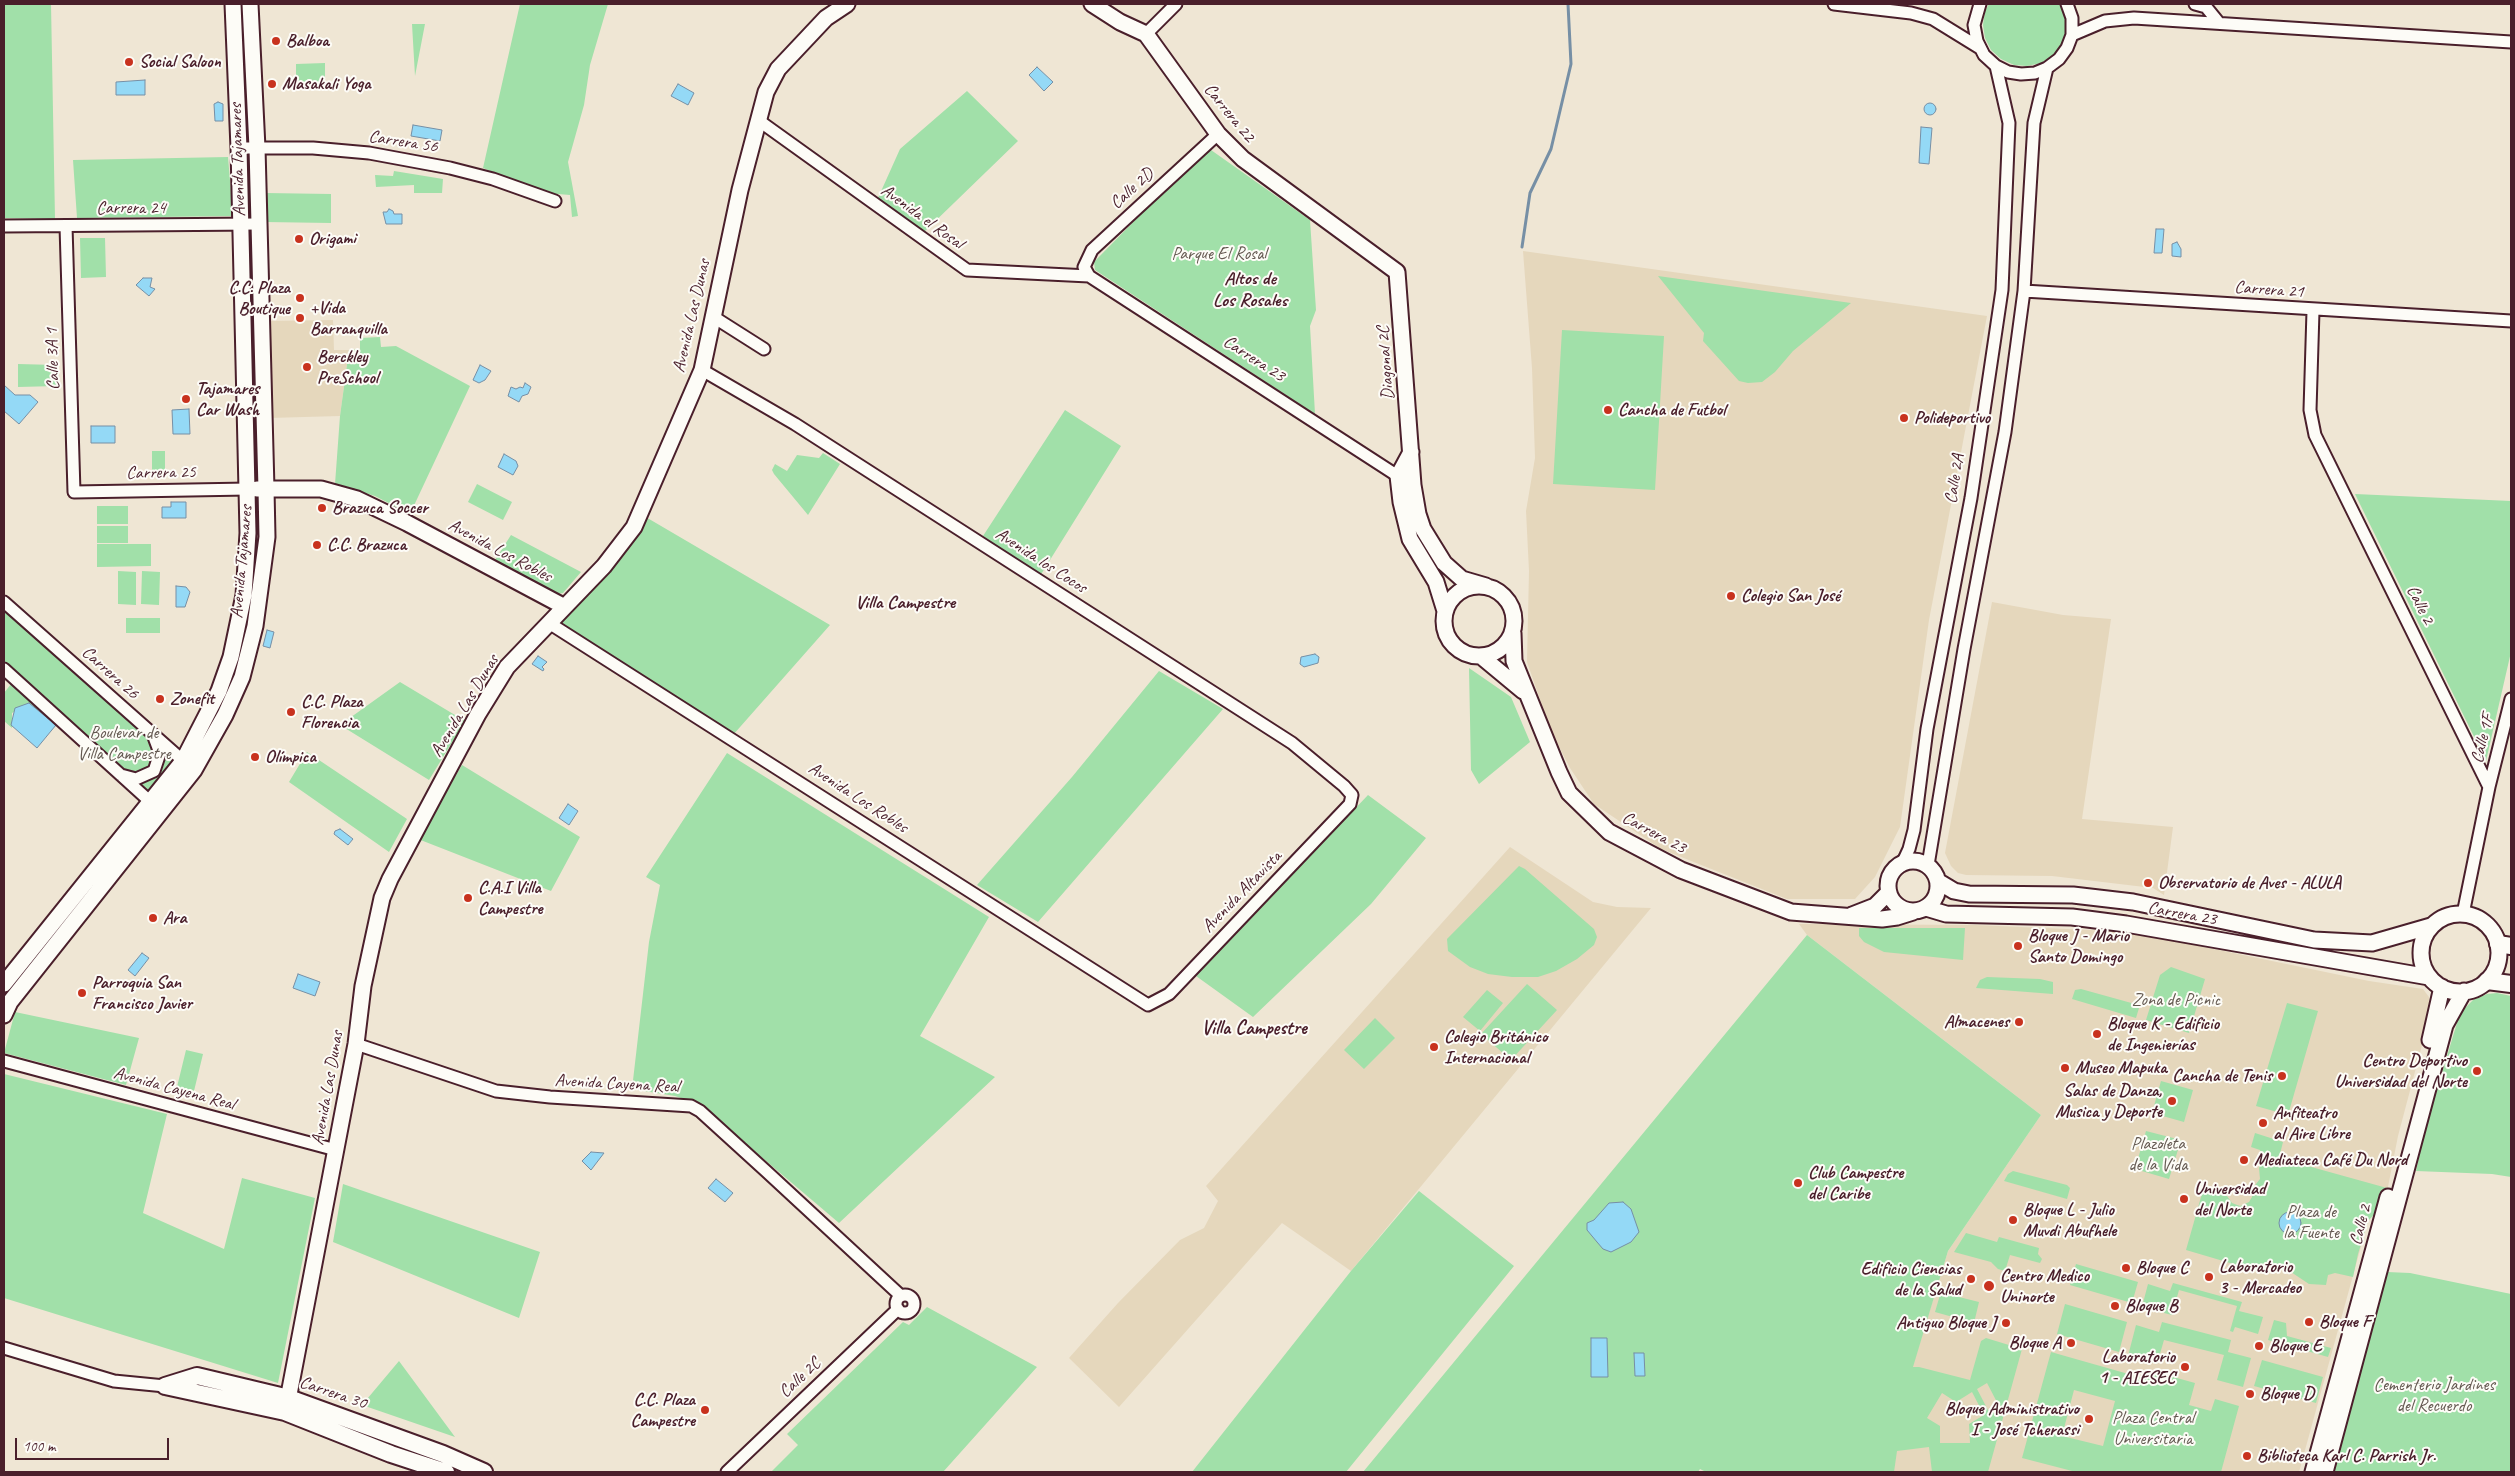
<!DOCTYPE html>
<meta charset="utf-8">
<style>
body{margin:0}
#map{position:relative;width:2515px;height:1476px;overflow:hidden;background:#efe6d4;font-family:Caveat,sans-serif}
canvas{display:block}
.frame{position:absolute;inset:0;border:5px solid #4a1f2b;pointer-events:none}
.scale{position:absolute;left:15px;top:1438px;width:154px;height:22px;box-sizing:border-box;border:2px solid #4a1f2b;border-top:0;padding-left:6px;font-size:15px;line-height:18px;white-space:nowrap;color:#4a1f2b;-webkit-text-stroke:4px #fdfcf7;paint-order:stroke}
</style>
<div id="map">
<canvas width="2515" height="1476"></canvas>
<div class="frame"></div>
<div class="scale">100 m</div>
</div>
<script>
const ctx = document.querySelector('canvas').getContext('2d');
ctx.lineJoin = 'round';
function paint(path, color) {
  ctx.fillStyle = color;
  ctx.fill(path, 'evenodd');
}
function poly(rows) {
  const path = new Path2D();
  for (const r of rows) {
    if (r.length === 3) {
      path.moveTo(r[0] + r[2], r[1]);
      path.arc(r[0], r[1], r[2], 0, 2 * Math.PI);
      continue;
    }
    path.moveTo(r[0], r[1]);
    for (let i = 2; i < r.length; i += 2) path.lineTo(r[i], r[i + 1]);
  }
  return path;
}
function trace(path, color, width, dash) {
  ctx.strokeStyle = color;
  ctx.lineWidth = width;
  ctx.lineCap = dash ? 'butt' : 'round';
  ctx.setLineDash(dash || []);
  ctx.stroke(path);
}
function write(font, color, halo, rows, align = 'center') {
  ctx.font = font + ' Caveat,sans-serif';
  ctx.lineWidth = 4;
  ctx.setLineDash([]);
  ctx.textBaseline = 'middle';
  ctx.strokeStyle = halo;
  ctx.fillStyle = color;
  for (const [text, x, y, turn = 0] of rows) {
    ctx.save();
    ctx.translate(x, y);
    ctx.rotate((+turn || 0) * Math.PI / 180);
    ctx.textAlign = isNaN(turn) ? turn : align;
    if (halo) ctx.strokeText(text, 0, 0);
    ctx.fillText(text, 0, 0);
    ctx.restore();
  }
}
const built = poly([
 [1523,251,1987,316,1929,620,1900,827,1875,877,1855,899,1787,899,1661,849,1594,804,1570,768,1551,731,1527,662,1529,571,1526,511,1535,458,1532,368],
 [333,320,334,350,349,350,340,416,269,418,268,321],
 [1992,602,2063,615,2111,619,2082,819,2173,827,2164,895,2153,888,2052,876,1966,875,1958,873,1951,866,1945,853],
 [1510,847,1593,902,1617,907,1651,908,1351,1271,1282,1223,1119,1407,1069,1358,1118,1303,1180,1240,1204,1228,1218,1201,1206,1186],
 [1799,924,1975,925,2113,931,2175,941,2369,981,2423,989,2429,997,2431,1011,2398,1136,2386,1197,2368,1221,2299,1472,1880,1472,1948,1251,2041,1115,1807,935]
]);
const green = poly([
 [4,4,51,4,55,219,4,218],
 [520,4,608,4,590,65,584,105,568,162,578,216,572,217,570,195,546,193,483,168],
 [1989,4,2060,4,2066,19,2066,33,2061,46,2052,56,2041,63,2027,66,2014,65,2001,59,1991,50,1985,38,1983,25,1985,11],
 [412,24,425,24,415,76],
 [325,63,325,89,296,90,296,64],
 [967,91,1018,141,923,233,878,198,900,149],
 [1211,150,1310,220,1316,310,1310,326,1315,414,1095,270,1094,262,1202,152],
 [228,157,233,216,77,218,73,160],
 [394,171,443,179,442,193,414,193,414,185,376,187,375,175,393,176],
 [265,193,331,194,331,223,265,222],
 [80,238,105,238,106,277,81,278],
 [1658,276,1851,303,1793,351,1775,372,1762,382,1748,383,1739,381,1703,341,1704,333],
 [1562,330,1664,336,1655,490,1553,484],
 [380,337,381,347,396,346,470,386,410,514,375,496,335,484,340,416,349,350,360,349,360,338],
 [18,364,56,365,57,386,18,387],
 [1065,410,1121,446,1040,576,983,536],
 [152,451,165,451,165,475,152,476],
 [823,453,840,464,808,515,774,474,772,470,775,464,787,471,797,455,819,458],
 [477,484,512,502,503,520,468,502],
 [2355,494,2511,501,2511,652,2486,761],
 [97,506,128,506,128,524,97,524],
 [644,516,830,625,733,735,561,627,561,619],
 [97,526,128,526,128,543,97,543],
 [511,535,581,572,563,593,557,594,495,560],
 [97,544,151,544,151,566,97,567],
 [118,571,136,572,136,605,118,604],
 [142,571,160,572,159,605,141,604],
 [4,605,178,759,149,797,4,667],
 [126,618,160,618,160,633,126,633],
 [1469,668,1511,697,1530,742,1479,784,1471,770],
 [1159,671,1223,709,1038,922,977,885,1072,777],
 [400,682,465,721,429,780,340,725],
 [11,684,56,725,29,703,12,713,12,728,4,721,4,693],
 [307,752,407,819,389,852,289,782],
 [727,753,989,917,920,1036,995,1077,839,1223,699,1104,675,1096,632,1089,649,942,660,885,646,877],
 [462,765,580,837,551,891,418,839],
 [1368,795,1426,838,1371,904,1253,1017,1196,976],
 [1519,866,1525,869,1594,929,1597,937,1594,945,1577,959,1556,971,1538,977,1512,977,1488,974,1470,967,1448,951,1447,939],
 [1859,928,1965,928,1963,960,1884,952,1864,942,1859,936],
 [1807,935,2041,1115,1948,1251,1913,1367,1919,1367,1970,1380,1981,1341,1986,1338,2022,1349,1988,1472,1932,1472,1929,1447,1897,1451,1894,1472,1706,1472,1700,1469,1698,1472,1363,1472],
 [1987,1383,1999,1406,1989,1412,1977,1389],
 [1972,1392,1984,1415,1969,1424,1970,1443,1940,1443,1940,1426,1927,1418,1942,1393,1956,1402],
 [2171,967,2205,979,2189,1033,2146,1020,2160,975],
 [1987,977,2040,979,2053,982,2053,994,1976,988,1980,980],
 [1527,984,1557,1010,1511,1060,1481,1034],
 [2081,989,2135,1004,2139,1008,2136,1018,2072,999,2075,990],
 [1487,990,1503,1003,1480,1031,1463,1017],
 [2497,993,2511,996,2511,1177,2492,1174,2416,1171,2425,1129,2460,1013,2473,1000,2487,994],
 [2287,1003,2318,1011,2288,1115,2256,1106],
 [15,1012,139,1038,126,1085,4,1053],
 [1375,1018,1395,1038,1364,1069,1344,1050],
 [186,1050,203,1054,194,1091,177,1087],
 [4,1074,167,1114,143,1213,224,1249,242,1178,315,1198,278,1383,4,1298],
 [2161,1081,2193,1090,2184,1122,2152,1113],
 [2146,1131,2181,1140,2169,1179,2135,1169],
 [2255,1133,2283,1142,2279,1158,2387,1188,2382,1206,2368,1221,2358,1254,2353,1277,2335,1273,2328,1275,2326,1285,2309,1284,2291,1272,2275,1267,2253,1264,2247,1268,2186,1250,2203,1190,2227,1196,2232,1203,2240,1206,2249,1202,2252,1197,2252,1189,2260,1179,2259,1168,2263,1159,2260,1150,2251,1147],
 [2013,1171,2067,1185,2070,1188,2067,1199,2004,1181,2008,1174],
 [343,1184,540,1252,519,1318,333,1242],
 [1419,1191,1514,1266,1346,1472,1192,1472,1351,1271],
 [1966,1233,1997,1242,1999,1237,2039,1248,2038,1254,2042,1259,2040,1263,2010,1255,2005,1271,1998,1269,1991,1262,1954,1252],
 [2076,1264,2138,1282,2132,1303,2070,1285],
 [2387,1272,2410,1273,2511,1294,2511,1472,2333,1472],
 [2173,1283,2242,1302,2239,1311,2263,1317,2258,1334,2235,1327,2233,1332,2230,1331,2237,1306,2179,1290,2172,1315,2164,1313,2165,1309,2143,1303,2148,1284,2170,1291],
 [1942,1288,1952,1291,1951,1295,1979,1302,1974,1323,1935,1312],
 [2065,1304,2127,1322,2119,1352,2057,1334],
 [927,1307,1037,1367,943,1472,771,1472,798,1445,787,1434,903,1322,909,1325],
 [2274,1320,2286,1323,2287,1336,2331,1348,2328,1357,2268,1340],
 [2162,1322,2231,1340,2228,1352,2251,1358,2243,1387,2217,1380,2224,1355,2164,1340,2157,1364,2128,1356,2136,1325,2159,1332],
 [2051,1352,2146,1379,2148,1370,2195,1383,2189,1405,2211,1411,2215,1399,2239,1406,2221,1472,2076,1472,2022,1458],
 [2074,1390,2115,1401,2103,1446,2062,1436],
 [2262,1360,2323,1377,2316,1403,2254,1386],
 [399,1361,455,1437,362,1405]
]);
const water = poly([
 [1037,67,1053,82,1044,91,1029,75,1037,67],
 [145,80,145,95,116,95,116,82,145,80],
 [678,84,694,93,688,105,671,96,678,84],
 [218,102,223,104,223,121,215,121,214,104,218,102],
 [1930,109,6],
 [413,125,442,130,440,141,411,136,413,125],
 [1921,127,1932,128,1929,164,1919,163,1921,127],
 [389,209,393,211,394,214,402,214,402,224,386,224,383,212,387,212,389,209],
 [2156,229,2164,229,2162,253,2154,253,2156,229],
 [2177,242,2181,249,2181,257,2172,256,2172,244,2177,242],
 [143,278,152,278,150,287,155,289,149,296,136,285,143,278],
 [480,365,491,371,485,380,479,383,473,380,480,365],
 [525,383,531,387,528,394,522,396,519,402,508,396,511,387,516,389,520,387,523,388,525,383],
 [4,385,15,395,30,395,38,402,19,424,4,411,4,385],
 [189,409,190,434,173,434,172,410,189,409],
 [91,426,115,426,115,443,91,443,91,426],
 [504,454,516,461,518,466,513,475,498,467,504,454],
 [171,502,186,502,186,518,162,518,162,507,171,507,171,502],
 [176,586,186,587,190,592,185,607,176,607,176,586],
 [267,630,274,632,270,648,263,646,267,630],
 [1315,654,1319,657,1318,663,1304,667,1300,664,1301,657,1315,654],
 [538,656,547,662,542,667,544,669,543,671,532,664,538,656],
 [29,703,56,725,37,748,11,725,15,708,29,703],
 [568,804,578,811,569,825,559,818,568,804],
 [340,829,353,839,348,845,334,834,335,831,340,829],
 [142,953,149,958,135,976,128,970,142,953],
 [298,974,320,982,315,996,293,988,298,974],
 [591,1152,604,1153,591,1170,582,1161,591,1152],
 [716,1179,733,1193,725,1202,708,1188,716,1179],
 [1623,1202,1631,1209,1639,1232,1631,1242,1611,1252,1603,1249,1597,1242,1587,1230,1587,1223,1594,1220,1609,1203,1623,1202],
 [2290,1223,11],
 [1591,1338,1607,1338,1608,1377,1591,1377,1591,1338],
 [1634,1353,1644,1353,1645,1376,1635,1376,1634,1353]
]);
const stream = poly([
 [1522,247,1530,193,1551,149,1571,64,1568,4]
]);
const minor = poly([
 [1834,4,1911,13,1933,19,1980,48],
 [1980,4,1974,25,1977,41,1984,55,1996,66,2008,72,2021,74,2035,73,2047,68,2059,59,2067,48,2072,35,2072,18,2067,4],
 [2195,4,2206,7,2219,23],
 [1146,34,1176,4],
 [2072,35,2105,21,2134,18,2511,42],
 [758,120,967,270,1089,276],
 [239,148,313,148,369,153,450,168,493,179,555,201],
 [4,226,259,224],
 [66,226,74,492,248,489],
 [1089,276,1404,480],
 [1089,276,1084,267,1092,250,1218,134],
 [2024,291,2511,321],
 [2313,311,2310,410,2315,435,2489,787],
 [712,316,764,349],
 [4,602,189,766],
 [549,623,1148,1005,1169,994,1350,804,1352,795,1344,786,1292,743,795,424,702,370],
 [4,669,155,806],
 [121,775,136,779,154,771,160,753,154,737],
 [1902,864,1909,849,1914,830,1927,729,1971,498,2002,290,2009,123,1996,66],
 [1928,865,1964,649,2005,432,2024,291,2034,123,2047,68],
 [2463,914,2489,787,2511,699],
 [356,1044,496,1091,550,1097,691,1106,700,1111,767,1172,901,1296],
 [4,1061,336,1150],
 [905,1304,9],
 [4,1348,114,1381,165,1386],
 [727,1472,898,1309]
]);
const tertiary = poly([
 [1092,4,1120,22,1146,34,1218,134,1243,159,1397,272,1413,485,1418,514,1423,529,1444,563,1462,579,1486,586],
 [1411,452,1398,476,1401,502,1410,539,1436,582,1445,611],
 [257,489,321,489,357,499,407,523,563,606],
 [1479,621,35],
 [1513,633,1514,661,1559,772,1569,793,1609,832,1681,870,1791,912,1882,919,1897,917,1913,912],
 [1482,657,1523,691],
 [1913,886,25],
 [1939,882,1954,891,1969,894,2073,895,2133,902,2314,940,2372,943,2431,926],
 [1926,908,1946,914,2072,917,2126,924,2429,977],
 [2460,953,39],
 [1852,915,1875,906,1889,892],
 [4,984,183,761,219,691,231,657,244,595,248,533,239,148,233,4],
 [4,1015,10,1002,194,770,225,715,242,677,255,626,267,537,266,489,257,148,250,4],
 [2430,1040,2442,987],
 [286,1410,356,1044,363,986,382,898,390,879,478,714,507,667,604,566,634,527,702,370,740,190,766,92,778,69,826,18,847,4],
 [2314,1469,2325,1472,2445,1025,2464,991],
 [2313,1472,2388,1197]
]);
const secondary = poly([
 [2498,944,2511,946],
 [2487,981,2511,984],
 [165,1386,197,1376,289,1398,443,1454,484,1472],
 [165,1386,285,1412,391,1454,446,1472]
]);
const markers = [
 [276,41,5,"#c8321e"],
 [129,62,5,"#c8321e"],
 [272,84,5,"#c8321e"],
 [299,239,5,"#c8321e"],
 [300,298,5,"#c8321e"],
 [300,318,5,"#c8321e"],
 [307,367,5,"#c8321e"],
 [186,399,5,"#c8321e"],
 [1608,410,5,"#c8321e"],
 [1904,418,5,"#c8321e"],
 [322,508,5,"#c8321e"],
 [317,545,5,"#c8321e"],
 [1731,596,5,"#c8321e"],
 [160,699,5,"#c8321e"],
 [291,712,5,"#c8321e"],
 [255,757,5,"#c8321e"],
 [2148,883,5,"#c8321e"],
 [468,898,5,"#c8321e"],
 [153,918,5,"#c8321e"],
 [2018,946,5,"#c8321e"],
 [82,993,5,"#c8321e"],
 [2019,1022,5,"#c8321e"],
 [2097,1034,5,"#c8321e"],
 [1434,1047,5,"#c8321e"],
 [2065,1068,5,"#c8321e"],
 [2477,1071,5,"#c8321e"],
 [2282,1076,5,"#c8321e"],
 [2172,1101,5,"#c8321e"],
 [2263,1123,5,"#c8321e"],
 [2244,1160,5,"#c8321e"],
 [1798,1183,5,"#c8321e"],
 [2184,1199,5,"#c8321e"],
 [2013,1220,5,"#c8321e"],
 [2126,1268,5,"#c8321e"],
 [2209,1277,5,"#c8321e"],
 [1971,1279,5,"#c8321e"],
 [1989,1286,6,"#c8321e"],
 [2115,1306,5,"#c8321e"],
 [2309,1322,5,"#c8321e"],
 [2006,1323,5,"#c8321e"],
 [2071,1343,5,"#c8321e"],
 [2259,1346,5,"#c8321e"],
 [2185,1367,5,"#c8321e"],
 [2250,1394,5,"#c8321e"],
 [705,1410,5,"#c8321e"],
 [2089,1419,5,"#c8321e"],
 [2247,1456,5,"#c8321e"]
];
const poiNames = [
 ["Balboa",286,41],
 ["Social Saloon",139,62],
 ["Masakali Yoga",282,84],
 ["Origami",309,239],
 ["C.C. Plaza",290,288,"right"],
 ["Boutique",290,309,"right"],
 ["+Vida",310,308],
 ["Barranquilla",310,329],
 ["Berckley",317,357],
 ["PreSchool",317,378],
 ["Tajamares",196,389],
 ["Car Wash",196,410],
 ["Cancha de Futbol",1618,410],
 ["Polideportivo",1914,418],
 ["Brazuca Soccer",332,508],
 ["C.C. Brazuca",327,545],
 ["Colegio San José",1741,596],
 ["Zonefit",170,699],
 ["C.C. Plaza",301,702],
 ["Florencia",301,723],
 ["Olímpica",265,757],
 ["Observatorio de Aves - ALULA",2158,883],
 ["C.A.I Villa",478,888],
 ["Campestre",478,909],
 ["Ara",163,918],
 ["Bloque J - Mario",2028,936],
 ["Santo Domingo",2028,957],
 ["Parroquia San",92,983],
 ["Francisco Javier",92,1004],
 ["Almacenes",2009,1022,"right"],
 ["Bloque K - Edificio",2107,1024],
 ["de Ingenierías",2107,1045],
 ["Colegio Británico",1444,1037],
 ["Internacional",1444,1058],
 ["Centro Deportivo",2467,1061,"right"],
 ["Universidad del Norte",2467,1082,"right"],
 ["Museo Mapuka",2075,1068],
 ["Cancha de Tenis",2272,1076,"right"],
 ["Salas de Danza,",2162,1091,"right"],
 ["Musica y Deporte",2162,1112,"right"],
 ["Anfiteatro",2273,1113],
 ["al Aire Libre",2273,1134],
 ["Mediateca Café Du Nord",2254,1160],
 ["Club Campestre",1808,1173],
 ["del Caribe",1808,1194],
 ["Universidad",2194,1189],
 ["del Norte",2194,1210],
 ["Bloque L - Julio",2023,1210],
 ["Muvdi Abufhele",2023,1231],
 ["Laboratorio",2219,1267],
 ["3 - Mercadeo",2219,1288],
 ["Bloque C",2136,1268],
 ["Edificio Ciencias",1961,1269,"right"],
 ["de la Salud",1961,1290,"right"],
 ["Centro Medico",2000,1276],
 ["Uninorte",2000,1297],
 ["Bloque B",2125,1306],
 ["Bloque F",2319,1322],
 ["Antiguo Bloque J",1996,1323,"right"],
 ["Bloque A",2061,1343,"right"],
 ["Bloque E",2269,1346],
 ["Laboratorio",2175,1357,"right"],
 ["1 - AIESEC",2175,1378,"right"],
 ["Bloque D",2260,1394],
 ["C.C. Plaza",695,1400,"right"],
 ["Campestre",695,1421,"right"],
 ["Bloque Administrativo",2079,1409,"right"],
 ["I - José Tcherassi",2079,1430,"right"],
 ["Biblioteca Karl C. Parrish Jr.",2257,1456]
];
const streetNames = [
 ["Carrera 22",1229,113,51],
 ["Carrera 56",403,142,9],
 ["Avenida Tajamares",238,160,-92],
 ["Calle 2D",1132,189,-42],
 ["Carrera 24",131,208],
 ["Avenida el Rosal",922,217,36],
 ["Carrera 21",2269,290,4],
 ["Avenida Las Dunas",692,316,-77],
 ["Calle 3A 1",53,359,-92],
 ["Carrera 23",1254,359,33],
 ["Diagonal 2C",1386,363,-94],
 ["Carrera 25",161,473,-1],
 ["Calle 2A",1955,479,-81],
 ["Avenida Los Robles",500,551,28],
 ["Avenida los Cocos",1041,561,33],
 ["Avenida Tajamares",242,562,-85],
 ["Calle 2",2420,605,64],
 ["Carrera 26",110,673,42],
 ["Avenida Las Dunas",465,706,-59],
 ["Calle 1F",2483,739,-76],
 ["Avenida Los Robles",858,798,33],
 ["Carrera 23",1654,833,28],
 ["Avenida Altavista",1242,892,-46],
 ["Carrera 23",2182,914,10],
 ["Avenida Cayena Real",617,1084,3],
 ["Avenida Las Dunas",328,1088,-80],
 ["Avenida Cayena Real",174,1089,15],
 ["Calle 2",2361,1225,-75],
 ["Calle 2C",800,1378,-43],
 ["Carrera 30",333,1393,19]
];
const parkNames = [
 ["Parque El Rosal",1219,254],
 ["Boulevar de",124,733],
 ["Villa Campestre",124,754],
 ["Zona de Picnic",2176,1000],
 ["Plazoleta",2158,1144],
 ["de la Vida",2158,1165],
 ["Plaza de",2311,1212],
 ["la Fuente",2311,1233],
 ["Cementerio Jardines",2434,1385],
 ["del Recuerdo",2434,1406],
 ["Plaza Central",2153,1418],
 ["Universitaria",2153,1439]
];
const neighbourhoodNames = [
 ["Altos de",1250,279],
 ["Los Rosales",1250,301],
 ["Villa Campestre",905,603]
];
const quarterNames = [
 ["Villa Campestre",1254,1029]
];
paint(built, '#e5d7bc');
paint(green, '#a1e0a9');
paint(water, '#94d9f6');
trace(water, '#768fa5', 1);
trace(stream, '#768fa5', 3);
trace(minor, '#4a1f2b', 15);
trace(tertiary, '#4a1f2b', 19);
trace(secondary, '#4a1f2b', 20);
trace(minor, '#fdfcf7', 11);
trace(tertiary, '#fdfcf7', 15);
trace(secondary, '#fdfcf7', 16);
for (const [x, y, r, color] of markers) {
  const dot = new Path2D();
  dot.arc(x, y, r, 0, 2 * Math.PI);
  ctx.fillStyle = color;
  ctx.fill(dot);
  trace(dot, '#fdfcf7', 2);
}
write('bold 18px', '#4a1f2b', '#fdfcf7', poiNames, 'left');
write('18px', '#4a1f2b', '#fdfcf7', streetNames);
write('18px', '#645951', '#fdfcf7', parkNames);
write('bold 19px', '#4a1f2b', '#fdfcf7', neighbourhoodNames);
write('bold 20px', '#4a1f2b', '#fdfcf7', quarterNames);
</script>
